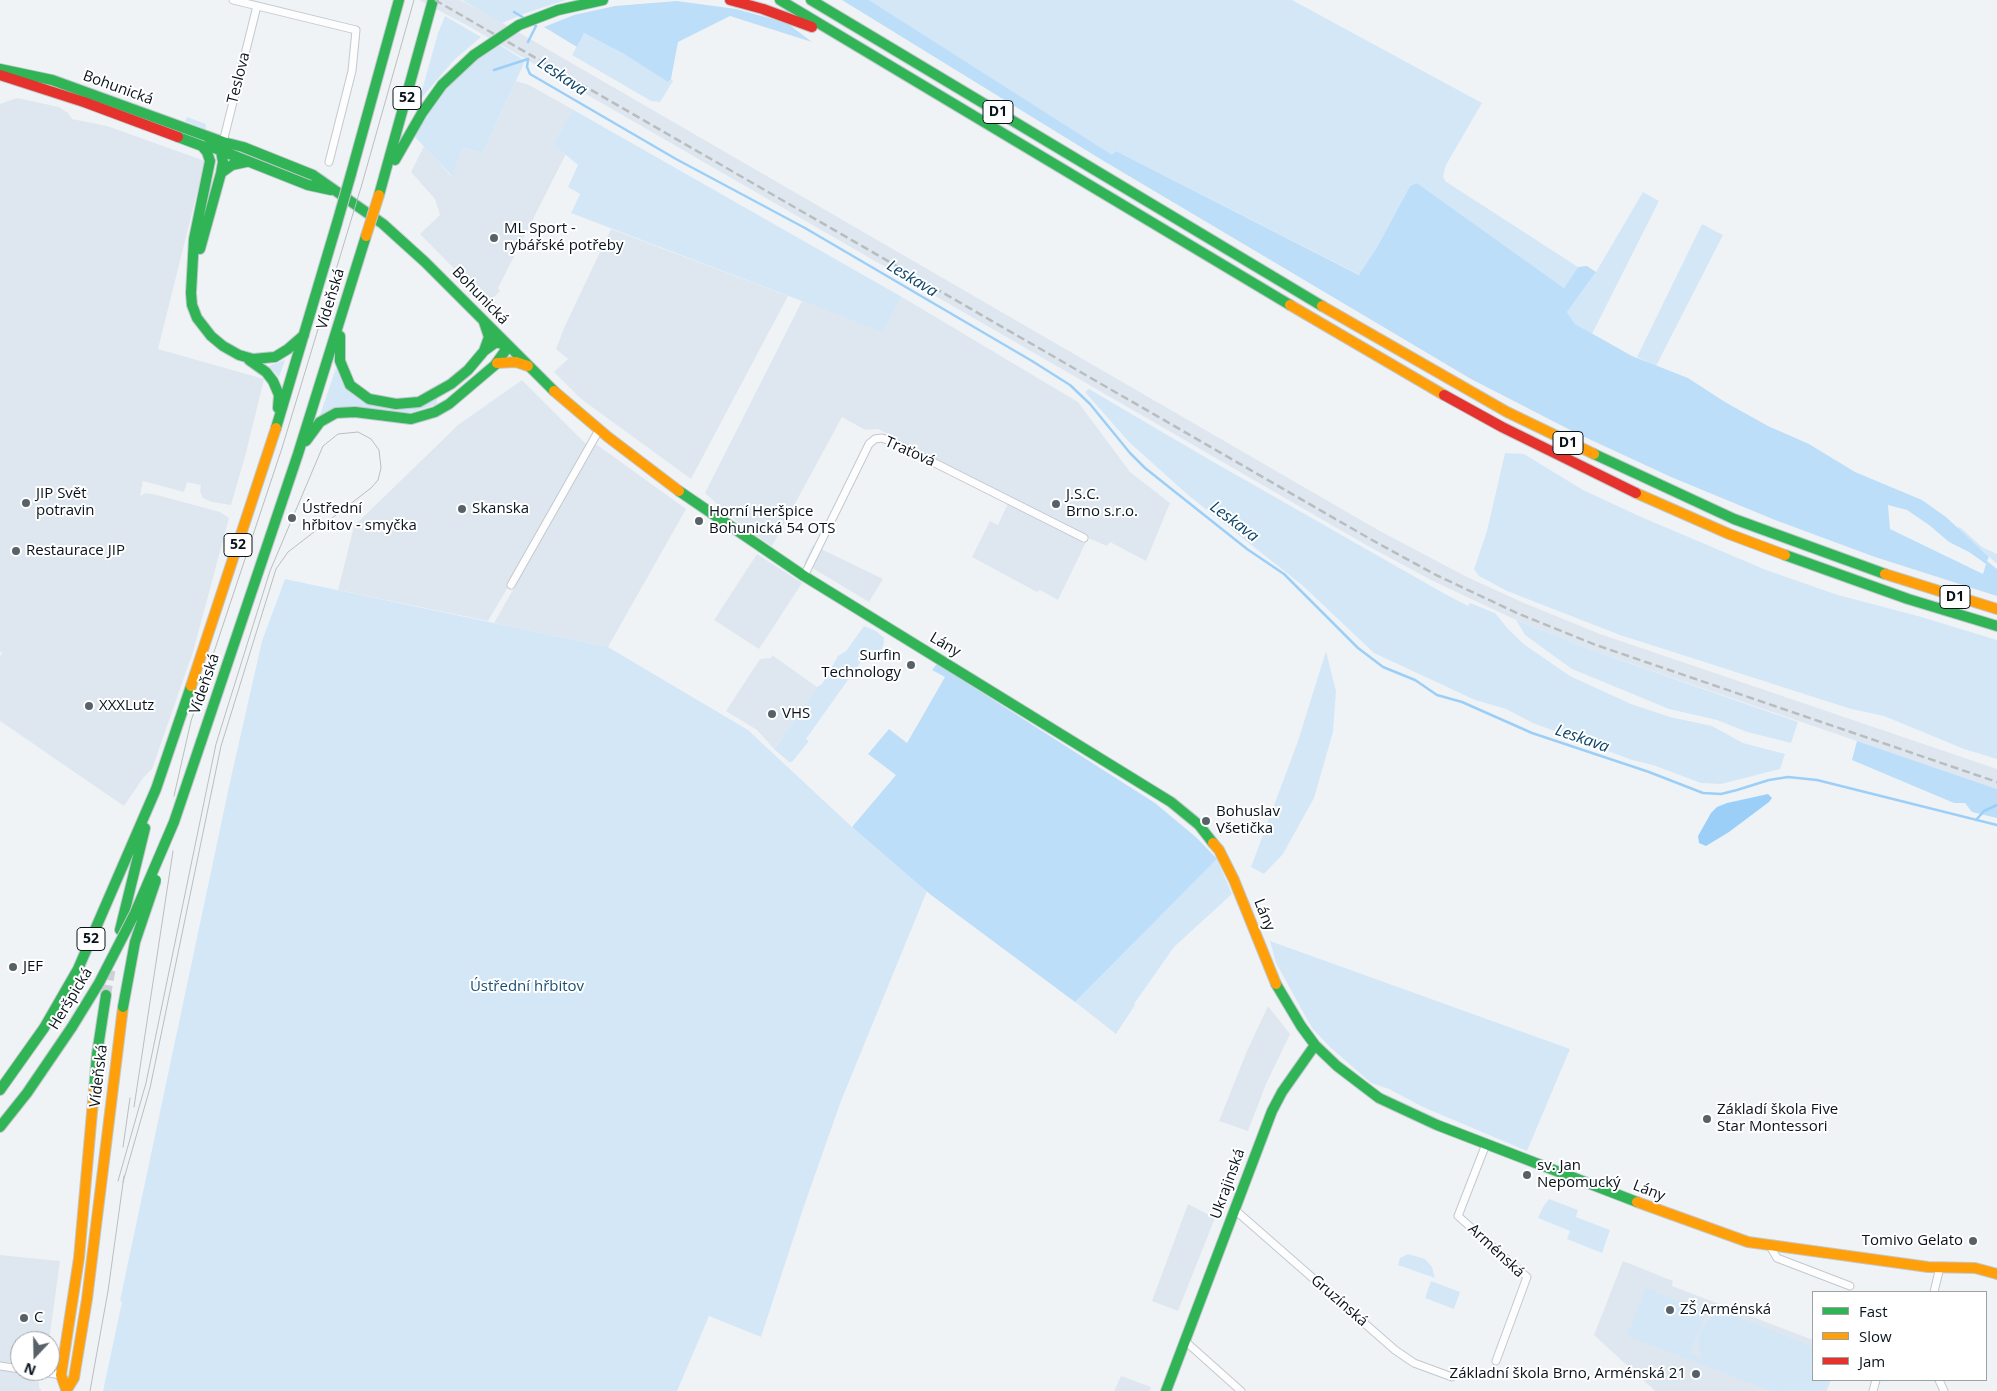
<!DOCTYPE html>
<meta charset="utf-8">
<style>
body{margin:0}
#map{position:relative;width:1997px;height:1391px;overflow:hidden;background:#f0f3f6;font-family:"Open Sans",sans-serif}
canvas{display:block}
.legend{position:absolute;left:1812px;top:1291px;width:175px;height:90px;box-sizing:border-box;background:#fff;border:1px solid #9ca1a4;margin:0;padding:6px 9px;list-style:none;font-size:15px;color:#08131c}
.legend li{display:flex;align-items:center;gap:10px;height:25px}
.legend b{width:25px;border:1px solid #9ca1a4}
.north{position:absolute;left:10px;top:1331px;width:50px;height:50px;box-sizing:border-box;background:#fff;border:1px solid #9ca1a4;border-radius:50%;rotate:201deg;font-size:14px;font-weight:700;line-height:20px;text-align:center;color:#08131c}
.north::after{content:'';display:block;margin:auto;width:18px;height:22px;background:#596168;clip-path:polygon(50% 0,100% 100%,50% 72%,0 100%)}
</style>
<div id="map">
<canvas width="1997" height="1391"></canvas>
<ul class="legend">
<li><b style="height:6px;background:#30b455"></b>Fast</li>
<li><b style="height:6px;background:#ff9f0a"></b>Slow</li>
<li><b style="height:6px;background:#e5322d"></b>Jam</li>
</ul>
<div class="north">N</div>
</div>
<script>
const ctx = document.querySelector('canvas').getContext('2d');
ctx.lineJoin = 'round';
function paint(path, color) {
  ctx.fillStyle = color;
  ctx.fill(path, 'evenodd');
}
function poly(rows) {
  const path = new Path2D();
  for (const r of rows) {
    path.moveTo(r[0], r[1]);
    for (let i = 2; i < r.length; i += 2) path.lineTo(r[i], r[i + 1]);
  }
  return path;
}
function trace(path, color, width, dash) {
  ctx.strokeStyle = color;
  ctx.lineWidth = width;
  ctx.lineCap = dash ? 'butt' : 'round';
  ctx.setLineDash(dash || []);
  ctx.stroke(path);
}
function write(font, color, halo, rows, align = 'center') {
  ctx.font = font + ' "Open Sans",sans-serif';
  ctx.lineWidth = 4;
  ctx.setLineDash([]);
  ctx.textBaseline = 'middle';
  ctx.strokeStyle = halo;
  ctx.fillStyle = color;
  for (const [text, x, y, turn = 0] of rows) {
    ctx.save();
    ctx.translate(x, y);
    ctx.rotate((+turn || 0) * Math.PI / 180);
    ctx.textAlign = isNaN(turn) ? turn : align;
    if (halo) ctx.strokeText(text, 0, 0);
    ctx.fillText(text, 0, 0);
    ctx.restore();
  }
}
const built = poly([
 [419,0,460,0,480,10,1378,530,1467,577,1524,603,1600,634,1997,769,1997,789,1594,651,1516,620,1433,581,1368,546,470,27],
 [516,81,529,85,572,109,555,145,566,154,498,288,500,291,488,303,420,234,440,215,435,199,411,172,424,146,451,176,463,148,483,153],
 [17,98,59,107,68,113,72,119,107,126,205,161,158,349,264,379,246,453,231,505,212,502,203,498,200,491,201,485,187,482,184,492,143,481,140,496,146,493,157,495,220,512,229,518,193,652,152,769,143,778,124,806,0,721,0,657,2,652,0,652,0,104],
 [611,229,788,296,691,479,581,399,554,372,568,359,556,349,564,328],
 [902,297,1078,402,1130,472,1170,503,1146,561,1110,542,1107,546,1088,538,1058,600,1040,590,1037,592,972,557,990,521,998,525,1010,499,878,429,865,430,842,417,772,546,744,528,705,493,802,301,883,331],
 [522,380,590,448,488,621,338,590,354,526,458,425],
 [596,444,686,509,608,647,494,623],
 [813,545,883,579,869,602,804,563],
 [757,554,802,583,759,649,714,620],
 [772,655,817,687,774,749,757,730,726,711,760,659,771,658],
 [1268,1006,1290,1034,1266,1084,1248,1131,1219,1121,1247,1051],
 [1188,1204,1215,1218,1178,1311,1152,1301],
 [0,1255,60,1261,49,1341,20,1341,20,1371,33,1371,31,1381,39,1382,39,1388,41,1389,41,1391,0,1391],
 [1623,1261,1673,1281,1672,1286,1813,1340,1813,1380,1831,1380,1827,1391,1655,1391,1594,1335],
 [1121,1376,1151,1387,1150,1391,1114,1391]
]);
const green = poly([
 [462,0,566,0,526,13,502,23],
 [869,0,1292,0,1482,103,1446,165,1443,176,1445,181,1578,267,1564,288,1417,183,1410,186,1376,249,1360,275,1116,151,1112,156],
 [445,16,481,37,454,60,419,101,438,33],
 [584,33,624,54,669,82,671,79,673,81,660,102,651,101,572,55],
 [498,44,525,61,483,153,463,148,452,176,414,136,456,73],
 [572,109,902,297,883,332,571,213,580,194,568,187,578,165,554,145],
 [187,117,206,124,205,132,202,130,203,128,185,121],
 [1643,192,1659,201,1592,334,1575,324,1567,312,1596,272],
 [1702,224,1723,235,1656,366,1637,357],
 [285,360,279,377,269,366],
 [336,368,359,397,437,399,437,403,435,405,412,412,320,415],
 [1089,389,1210,460,1445,594,1468,606,1470,603,1495,613,1508,629,1525,645,1570,676,1631,704,1670,717,1712,726,1743,743,1785,754,1780,769,1721,784,1701,783,1653,765,1632,760,1533,723,1506,709,1475,700,1374,653,1302,585,1188,495,1129,442,1085,392],
 [1505,453,1524,454,1583,490,1639,516,1766,570,1838,595,1918,616,1997,640,1997,759,1964,749,1884,716,1851,709,1620,635,1507,591,1479,576,1474,569,1487,531],
 [1960,527,1982,547,1997,554,1997,564,1957,528],
 [285,579,608,647,748,730,852,827,927,891,841,1101,804,1206,761,1337,709,1316,677,1391,103,1391,122,1302,120,1301,122,1291,230,782,262,641],
 [1516,620,1594,651,1798,722,1791,743,1747,732,1717,720,1669,709,1572,669,1525,635],
 [864,626,876,631,884,638,884,643,880,654,871,659,865,656,806,739,809,741,792,762,789,762,774,749,817,687,822,684,838,656,846,651],
 [1326,651,1336,691,1333,732,1314,798,1283,854,1264,874,1251,867,1298,741],
 [1217,859,1232,894,1174,947,1134,1004,1135,1005,1116,1034,1075,1002],
 [1270,941,1570,1049,1527,1151,1423,1107,1389,1089,1371,1083,1330,1047,1312,1028,1276,963],
 [1549,1199,1578,1210,1576,1217,1610,1230,1602,1253,1567,1239,1570,1231,1538,1218,1543,1207],
 [1408,1254,1425,1259,1432,1267,1435,1278,1398,1265,1400,1258],
 [1431,1281,1460,1292,1454,1309,1425,1298],
 [1645,1288,1706,1311,1708,1305,1813,1347,1813,1380,1829,1380,1824,1390,1772,1391,1627,1336],
 [1707,1311,1716,1315,1711,1317,1706,1322,1699,1334,1698,1348,1704,1359,1690,1353]
]);
const forest = poly([
 [842,0,869,0,1112,155,1116,151,1359,275,1376,249,1410,186,1417,183,1564,288,1578,267,1587,266,1596,272,1567,312,1575,324,1632,356,1688,378,1725,402,1768,426,1809,444,1855,472,1922,500,1946,517,1989,557,1987,561,1997,569,1997,596,1875,557,1775,520,1671,477,1576,433,1471,379,1102,160],
 [1888,505,1907,510,1929,525,1949,542,1969,552,1986,564,1983,574,1890,529],
 [677,1,736,9,787,23,812,42,730,16,678,42,671,79,668,82,624,54,584,33,577,47,544,27,574,15,615,6],
 [937,664,1155,803,1197,838,1217,859,1075,1002,931,895,852,827,896,775,868,754,889,729,907,743,945,677,932,670],
 [1857,741,1997,789,1997,818,1972,812,1965,803,1954,803,1852,760]
]);
const water = poly([
 [1768,794,1772,798,1769,802,1729,832,1706,846,1699,843,1698,836,1711,813,1717,807,1727,803]
]);
const stream = poly([
 [514,12,524,18],
 [528,42,536,26,533,24],
 [494,70,528,59,527,67,530,74,676,159,805,228,1032,361,1070,385,1090,404,1130,453,1145,468,1247,549,1284,574,1358,648,1383,667,1415,680,1437,695,1462,702,1532,733,1649,772,1703,793,1721,794,1737,790,1769,780,1788,777,1817,780,1997,825],
 [1976,820,1984,811,1997,805]
]);
const secondaryTunnel = poly([
 [106,995,111,967]
]);
const street = poly([
 [233,0,356,30,352,71,329,162],
 [222,146,257,6],
 [804,576,869,444,875,439,882,438,895,443,1084,538],
 [511,585,599,430],
 [1486,1144,1458,1216,1527,1277,1496,1361],
 [1235,1210,1395,1350,1414,1363,1452,1377],
 [1770,1246,1777,1258,1850,1286],
 [1934,1292,1940,1267],
 [1185,1341,1241,1391],
 [0,1366,20,1369],
 [37,1371,61,1375],
 [1939,1380,1944,1391],
 [1873,1391,1876,1380]
]);
const fast = poly([
 [780,0,1290,305],
 [811,0,1322,306],
 [558,10,603,0],
 [0,69,52,80,223,142,243,147,313,175,383,224,425,262,554,391],
 [178,137,202,146,212,147,308,185,331,190],
 [202,146,207,152,210,161,194,239,191,293,192,305,197,318,211,336,223,346,239,355,253,359,275,357,288,349,304,335],
 [395,160,422,113,442,85,474,55],
 [221,173,232,165,246,162],
 [351,174,399,0],
 [379,195,433,0],
 [200,249,221,173,223,162,221,151],
 [484,322,489,337,484,351],
 [249,360,266,372,273,381,279,395,278,408],
 [276,428,337,223],
 [306,441,320,422,336,413,355,412,411,419,435,412,449,404,495,365,505,351,504,343,495,343,484,351,468,370,451,384,419,402,396,404,369,399,350,385,340,361,340,336],
 [1594,454,1734,519,1885,574],
 [679,491,804,576,1171,802,1199,825,1213,843],
 [1785,555,1908,599,1997,626],
 [201,742,298,454,366,236],
 [120,930,145,828],
 [1276,984,1301,1026,1315,1045,1337,1066,1379,1098,1437,1125,1637,1202],
 [0,1090,44,1028,78,969,156,789,191,686],
 [94,1090,97,1054,106,995],
 [0,1127,27,1093,72,1027],
 [1166,1391,1272,1111,1282,1092,1315,1045]
]);
const slow = poly([
 [1290,305,1444,395],
 [1322,306,1507,412,1594,454],
 [497,363,516,362,528,366],
 [554,391,608,437,679,491],
 [1636,493,1729,534,1785,555],
 [1885,574,1997,609],
 [191,686,276,428],
 [1213,843,1219,850,1234,880,1276,984],
 [1637,1202,1748,1242,1928,1267,1975,1268,1997,1274],
 [66,1389,61,1375,79,1258,94,1090],
 [66,1391,74,1378,87,1299,123,1007]
]);
const jam = poly([
 [730,0,763,9,812,27],
 [0,75,84,102,178,137],
 [1444,395,1502,427,1636,493]
]);
const tram = poly([
 [174,796,191,721,282,448,362,184,414,0],
 [134,1107,173,851],
 [123,1147,130,1098],
 [118,1181,146,1083,216,744,270,571,323,446,338,434,358,432,371,439,379,450,381,468,378,480,371,488,288,552,276,569,221,746,150,1088,123,1182],
 [90,1391,108,1291,124,1176]
]);
const rail = poly([
 [435,0,1372,540,1436,575,1519,614,1596,645,1997,782]
]);
const fastBridge = poly([
 [474,55,519,25,558,10],
 [337,223,351,174],
 [123,1007,135,942,156,880],
 [72,1027,99,983,135,913,174,822,201,742]
]);
const slowBridge = poly([
 [366,236,379,195]
]);
const markers = [
 [494,238,5,"#596168"],
 [26,503,5,"#596168"],
 [1056,504,5,"#596168"],
 [462,509,5,"#596168"],
 [292,518,5,"#596168"],
 [699,521,5,"#596168"],
 [16,551,5,"#596168"],
 [911,665,5,"#596168"],
 [89,706,5,"#596168"],
 [772,714,5,"#596168"],
 [1206,821,5,"#596168"],
 [13,967,5,"#596168"],
 [1707,1119,5,"#596168"],
 [1527,1175,5,"#596168"],
 [1973,1241,5,"#596168"],
 [1670,1310,5,"#596168"],
 [24,1318,5,"#596168"],
 [1696,1374,5,"#596168"]
];
const shields = [
 [407,98,28],
 [998,112,30],
 [1568,443,30],
 [238,545,28],
 [1955,597,30],
 [91,939,28]
];
const shieldNames = [
 ["52",407,98],
 ["D1",998,112],
 ["D1",1568,443],
 ["52",238,545],
 ["D1",1955,597],
 ["52",91,939]
];
const streetNames = [
 ["Teslova",239,78,-76],
 ["Bohunická",118,88,20],
 ["Bohunická",480,296,46],
 ["Vídeňská",331,299,-73],
 ["Traťová",910,452,24],
 ["Lány",945,645,31],
 ["Vídeňská",205,684,-71],
 ["Lány",1264,915,68],
 ["Heršpická",71,999,-59],
 ["Vídeňská",99,1076,-83],
 ["Ukrajinská",1228,1184,-70],
 ["Lány",1649,1191,21],
 ["Arménská",1496,1251,43],
 ["Gruzínská",1339,1301,41]
];
const poiNames = [
 ["ML Sport -",504,229],
 ["rybářské potřeby",504,246],
 ["JIP Svět",36,494],
 ["potravin",36,511],
 ["J.S.C.",1066,495],
 ["Brno s.r.o.",1066,512],
 ["Ústřední",302,509],
 ["hřbitov - smyčka",302,526],
 ["Skanska",472,509],
 ["Horní Heršpice",709,512],
 ["Bohunická 54 OTS",709,529],
 ["Restaurace JIP",26,551],
 ["Surfin",901,656,"right"],
 ["Technology",901,673,"right"],
 ["XXXLutz",99,706],
 ["VHS",782,714],
 ["Bohuslav",1216,812],
 ["Všetička",1216,829],
 ["JEF",23,967],
 ["Základí škola Five",1717,1110],
 ["Star Montessori",1717,1127],
 ["sv. Jan",1537,1166],
 ["Nepomucký",1537,1183],
 ["Tomivo Gelato",1963,1241,"right"],
 ["ZŠ Arménská",1680,1310],
 ["C",34,1318],
 ["Základní škola Brno, Arménská 21",1686,1374,"right"]
];
const parkNames = [
 ["Ústřední hřbitov",527,987]
];
const waterNames = [
 ["Leskava",562,77,34],
 ["Leskava",912,279,31],
 ["Leskava",1234,522,37],
 ["Leskava",1582,739,19]
];
paint(built, '#dee7f0');
paint(green, '#d4e7f7');
paint(forest, '#bddef8');
paint(water, '#9ccff8');
trace(stream, '#9ccff8', 2.5);
trace(secondaryTunnel, '#cdd1d5', 10, [10, 5]);
trace(street, '#c1c9cf', 9);
trace(fast, '#c1c9cf', 12);
trace(slow, '#c1c9cf', 12);
trace(jam, '#c1c9cf', 12);
trace(street, '#fdfdfe', 7);
trace(fast, '#30b455', 10);
trace(slow, '#ff9f0a', 10);
trace(jam, '#e5322d', 10);
trace(tram, '#babdbe', 1);
trace(rail, '#babdbe', 2.5, [8, 4]);
trace(fastBridge, '#c1c9cf', 12, []);
trace(slowBridge, '#c1c9cf', 12, []);
trace(fastBridge, '#30b455', 10);
trace(slowBridge, '#ff9f0a', 10);
for (const [x, y, r, color] of markers) {
  const dot = new Path2D();
  dot.arc(x, y, r, 0, 2 * Math.PI);
  ctx.fillStyle = color;
  ctx.fill(dot);
  trace(dot, '#fff', 2);
}
for (const [x, y, w] of shields) {
  const box = new Path2D();
  box.roundRect(x - w / 2, y - 11.5, w, 23, 4);
  ctx.fillStyle = '#fff';
  ctx.fill(box);
  trace(box, '#08131c', 1);
}
write('bold 14px', '#08131c', null, shieldNames);
write('15px', '#08131c', '#fff', streetNames);
write('15px', '#08131c', '#fff', poiNames, 'left');
write('15px', '#1a4f74', '#fff', parkNames);
write('italic 16px', '#0c4469', '#fff', waterNames);
</script>
